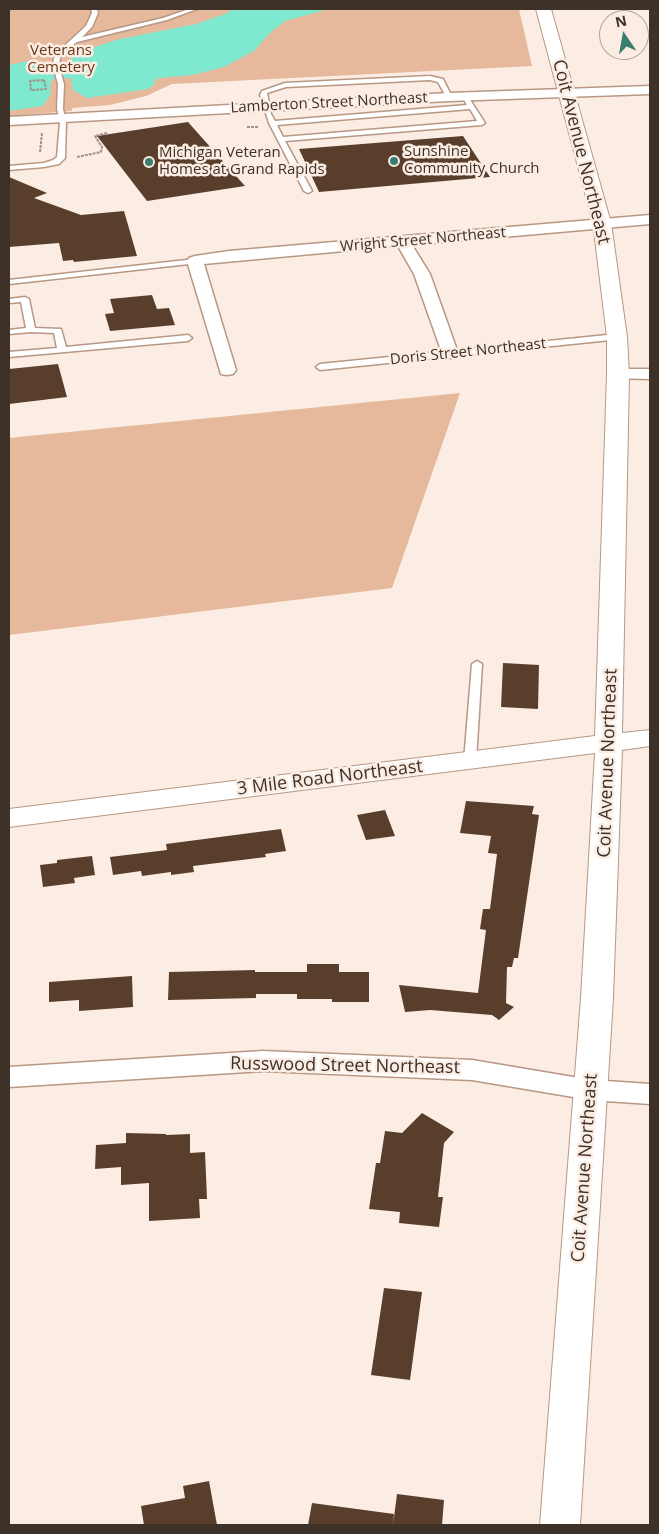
<!DOCTYPE html>
<style>
body{margin:0}
#map{position:relative;width:659px;height:1534px;overflow:hidden;background:#fcede4;font-family:"Open Sans",sans-serif}
canvas{display:block}
.frame{position:absolute;inset:0;border:10px solid #3e3128;pointer-events:none}
.north{position:absolute;left:599px;top:10px;width:50px;height:50px;box-sizing:border-box;background:#fcede4;border:1px solid #b0a299;border-radius:50%;rotate:348deg;font-size:14px;font-weight:700;line-height:20px;text-align:center;color:#3e3128}
.north::after{content:'';display:block;margin:auto;width:18px;height:22px;background:#3a7c6d;clip-path:polygon(50% 0,100% 100%,50% 72%,0 100%)}
</style>
<div id="map">
<canvas width="659" height="1534"></canvas>
<div class="frame"></div>
<div class="north">N</div>
</div>
<script>
const ctx = document.querySelector('canvas').getContext('2d');
ctx.lineJoin = 'round';
function paint(path, color) {
  ctx.fillStyle = color;
  ctx.fill(path, 'evenodd');
}
function poly(rows) {
  const path = new Path2D();
  for (const r of rows) {
    path.moveTo(r[0], r[1]);
    for (let i = 2; i < r.length; i += 2) path.lineTo(r[i], r[i + 1]);
  }
  return path;
}
function trace(path, color, width, dash) {
  ctx.strokeStyle = color;
  ctx.lineWidth = width;
  ctx.lineCap = dash ? 'butt' : 'round';
  ctx.setLineDash(dash || []);
  ctx.stroke(path);
}
function write(font, color, halo, rows, align = 'center') {
  ctx.font = font + ' "Open Sans",sans-serif';
  ctx.lineWidth = 5;
  ctx.setLineDash([]);
  ctx.textBaseline = 'middle';
  ctx.strokeStyle = halo;
  ctx.fillStyle = color;
  for (const [text, x, y, turn = 0] of rows) {
    ctx.save();
    ctx.translate(x, y);
    ctx.rotate((+turn || 0) * Math.PI / 180);
    ctx.textAlign = isNaN(turn) ? turn : align;
    if (halo) ctx.strokeText(text, 0, 0);
    ctx.fillText(text, 0, 0);
    ctx.restore();
  }
}
const green = poly([
 [9,9,519,9,532,66,172,84,146,96,110,105,72,108,72,111,9,116],
 [460,393,392,588,9,635,9,438]
]);
const water = poly([
 [234,9,329,9,285,21,270,33,254,51,224,67,193,75,159,78,155,80,154,85,148,89,87,98,73,90,71,78,54,79,51,81,50,95,43,106,9,111,9,65,33,60,41,62,48,66,48,70,68,69,72,57,88,49,120,39,196,24,225,14]
]);
const building = poly([
 [188,122,245,186,147,201,97,136],
 [463,136,490,177,319,192,299,149],
 [9,177,47,193,34,198,81,215,124,211,137,256,74,262,73,260,63,261,59,243,9,247],
 [152,295,157,309,169,308,175,325,110,331,105,314,114,313,110,299],
 [58,364,67,397,9,404,9,369],
 [503,663,539,665,538,709,501,707],
 [466,801,534,806,532,814,539,815,518,958,514,958,512,967,507,967,506,1003,514,1007,499,1020,492,1015,430,1010,405,1012,399,985,478,993,486,930,480,929,483,909,490,909,497,854,488,853,491,836,460,833],
 [385,810,395,836,366,840,357,815],
 [281,829,286,851,265,854,266,857,193,866,194,872,171,875,171,872,142,876,141,871,113,875,110,857,167,850,166,844],
 [92,856,95,875,74,878,75,883,43,887,40,865,57,863,57,860],
 [307,964,339,964,339,972,369,972,369,1002,332,1002,332,999,297,999,297,994,256,994,256,998,168,1000,169,972,255,970,255,972,307,972],
 [132,976,133,1007,79,1011,79,1000,49,1002,49,982],
 [422,1113,454,1132,444,1143,438,1197,443,1197,439,1227,399,1223,400,1212,369,1209,376,1163,380,1163,385,1131,402,1133],
 [126,1133,166,1134,166,1135,190,1134,190,1153,205,1152,207,1199,199,1199,200,1218,149,1221,149,1183,121,1185,121,1167,95,1169,96,1145,126,1143],
 [384,1288,422,1292,410,1380,371,1375],
 [209,1481,217,1525,144,1525,141,1506,185,1498,183,1486],
 [397,1494,444,1500,442,1525,393,1525],
 [312,1503,394,1514,393,1525,308,1525]
]);
const path = poly([
 [44,80,46,89,31,90,30,81,44,80],
 [247,127,258,127],
 [256,149,271,148],
 [40,152,42,133],
 [77,157,101,152,102,147,95,136,107,133]
]);
const lane = poly([
 [91,9,97,9,98,13,92,27,82,37,163,18,189,9,197,9,167,20,77,42,65,51,60,58,59,66,64,84,63,109,66,122,65,158,59,164,44,167,9,170,9,166,44,163,53,160,57,157,60,122,57,109,58,84,53,66,54,58,61,49,86,26,92,13,91,9],
 [430,76,443,79,452,97,451,98,447,98,438,82,430,80,286,87,267,93,271,114,275,121,467,105,462,96,465,94,467,95,485,123,482,125,285,141,312,191,308,193,304,191,269,123,260,95,262,91,285,83,430,76],
 [470,109,477,121,283,137,277,125,470,109],
 [195,259,198,259,198,263,9,284,9,280,195,259],
 [25,297,29,299,35,328,61,329,66,347,188,335,192,338,188,341,9,357,9,352,57,348,54,333,31,332,9,334,9,330,26,328,21,302,9,303,9,299,25,297],
 [617,334,621,337,620,339,320,370,316,367,320,364,617,334],
 [477,661,482,664,476,761,470,765,464,761,472,664,477,661]
]);
const street = poly([
 [650,86,650,94,449,101,9,125,9,117,449,93,650,86],
 [650,215,650,224,412,245,430,274,458,353,456,357,450,358,444,357,442,353,414,274,398,246,204,264,236,370,233,374,227,375,221,374,187,261,189,258,195,256,229,251,650,215],
 [618,369,650,369,650,379,612,378,609,374,612,370,618,369],
 [263,1051,472,1060,591,1080,650,1084,650,1104,591,1100,472,1080,263,1071,9,1087,9,1067,263,1051]
]);
const secondary = poly([
 [536,9,551,9,611,223,627,337,629,374,622,733,650,730,650,746,622,750,613,998,580,1525,540,1525,581,998,595,753,9,827,9,809,595,736,607,374,607,337,593,223,536,9]
]);
const markers = [
 [394,161,5,"#3a7c6d"],
 [149,162,5,"#3a7c6d"]
];
const farParknames = [
 ["Veterans",61,51],
 ["Cemetery",61,68]
];
const farStreetnames = [
 ["Lamberton Street Northeast",329,103,-3],
 ["Wright Street Northeast",423,240,-5],
 ["Doris Street Northeast",468,352,-6]
];
const farPoinames = [
 ["Sunshine",404,152],
 ["Community Church",404,169],
 ["Michigan Veteran",159,153],
 ["Homes at Grand Rapids",159,170]
];
const streetNames = [
 ["Coit Avenue Northeast",581,152,76],
 ["Coit Avenue Northeast",608,763,-88],
 ["3 Mile Road Northeast",330,778,-7],
 ["Russwood Street Northeast",345,1066,1],
 ["Coit Avenue Northeast",585,1168,-86]
];
paint(green, '#e6b99c');
paint(water, '#7fe9d0');
paint(building, '#5a3e2c');
trace(lane, '#b89783', 3);
trace(street, '#b89783', 3);
trace(secondary, '#b89783', 2);
trace(path, '#a09289', 2, [3, 1]);
paint(lane, '#fff');
paint(street, '#fff');
paint(secondary, '#fff');
for (const [x, y, r, color] of markers) {
  const dot = new Path2D();
  dot.arc(x, y, r, 0, 2 * Math.PI);
  ctx.fillStyle = color;
  ctx.fill(dot);
  trace(dot, '#fcede4', 2);
}
write('15px', '#683917', '#fcede4', farParknames);
write('15px', '#3e3128', '#fcede4', farStreetnames);
write('15px', '#3e3128', '#fcede4', farPoinames, 'left');
write('18px', '#3e3128', '#fcede4', streetNames);
</script>
